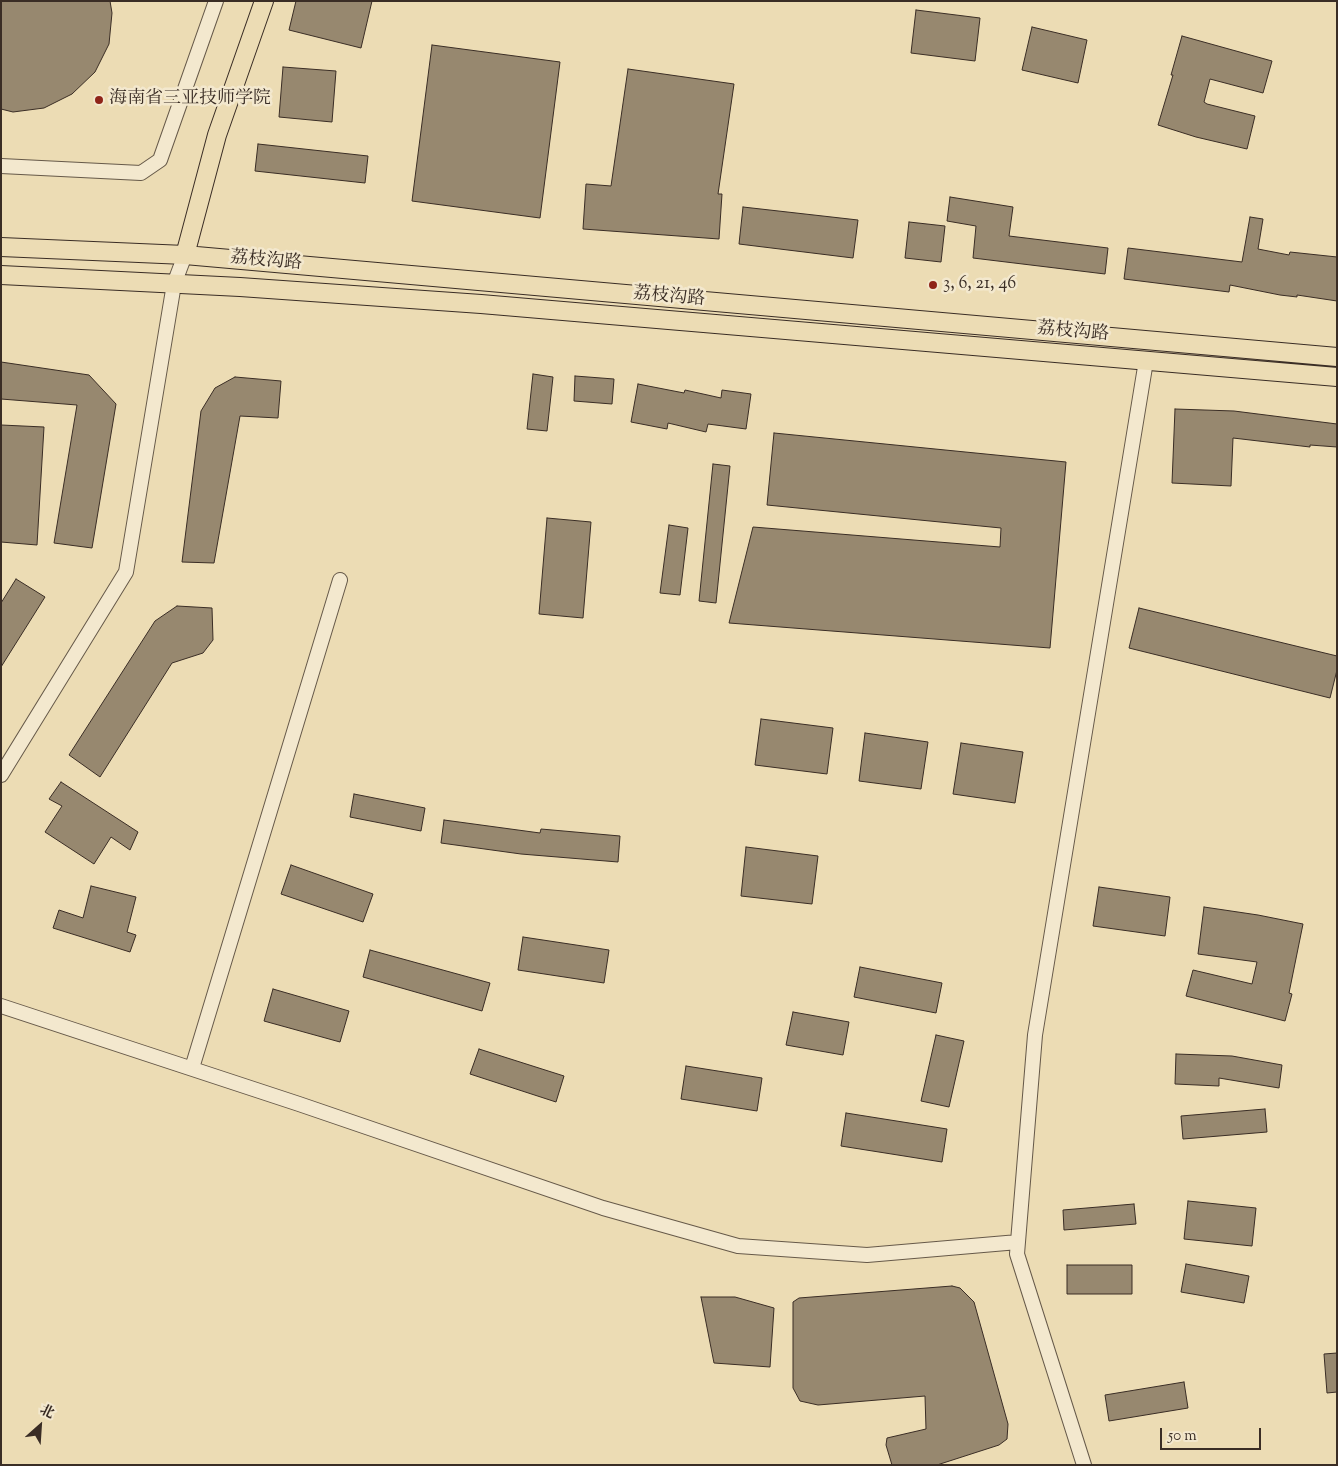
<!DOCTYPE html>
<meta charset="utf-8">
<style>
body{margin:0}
#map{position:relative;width:1338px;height:1466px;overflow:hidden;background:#ecdcb4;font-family:"Sorts Mill Goudy","Noto Serif SC",serif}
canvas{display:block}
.frame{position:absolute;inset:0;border:2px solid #3a2d25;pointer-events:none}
.north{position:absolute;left:15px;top:1401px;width:50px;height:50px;-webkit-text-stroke:4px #f3e8ce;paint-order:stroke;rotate:26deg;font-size:14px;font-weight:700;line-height:20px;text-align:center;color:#3a2d25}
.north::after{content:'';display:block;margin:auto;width:18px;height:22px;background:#3a2d25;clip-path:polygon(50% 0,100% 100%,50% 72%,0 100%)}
.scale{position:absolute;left:1160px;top:1428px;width:101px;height:22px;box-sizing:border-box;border:2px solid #3a2d25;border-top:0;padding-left:6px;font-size:15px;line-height:18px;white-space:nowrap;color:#3a2d25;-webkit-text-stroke:4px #f3e8ce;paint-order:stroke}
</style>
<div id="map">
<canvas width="1338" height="1466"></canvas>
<div class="frame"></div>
<div class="north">北</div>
<div class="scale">50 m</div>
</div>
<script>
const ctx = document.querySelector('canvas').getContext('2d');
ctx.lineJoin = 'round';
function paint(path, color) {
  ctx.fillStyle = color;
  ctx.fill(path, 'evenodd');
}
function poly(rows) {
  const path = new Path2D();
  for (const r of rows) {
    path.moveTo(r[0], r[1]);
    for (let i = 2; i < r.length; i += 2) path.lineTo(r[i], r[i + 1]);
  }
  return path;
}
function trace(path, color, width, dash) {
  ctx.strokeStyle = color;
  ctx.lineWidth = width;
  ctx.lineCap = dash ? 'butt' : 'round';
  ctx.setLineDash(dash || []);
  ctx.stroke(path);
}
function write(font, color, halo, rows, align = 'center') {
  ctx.font = font + ' "Sorts Mill Goudy","Noto Serif SC",serif';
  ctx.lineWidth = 5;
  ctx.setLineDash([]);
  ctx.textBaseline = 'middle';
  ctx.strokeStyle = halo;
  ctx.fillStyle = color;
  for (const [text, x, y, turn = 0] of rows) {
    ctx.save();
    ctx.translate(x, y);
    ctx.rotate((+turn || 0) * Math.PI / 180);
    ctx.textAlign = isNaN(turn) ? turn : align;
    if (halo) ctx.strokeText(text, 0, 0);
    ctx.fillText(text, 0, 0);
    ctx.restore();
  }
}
const building = poly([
 [1,1,110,1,112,13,109,44,95,72,72,94,44,108,13,112,1,109,1,1],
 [296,1,372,1,361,48,289,30,296,1],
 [916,10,980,18,975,61,911,53,916,10],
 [1032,27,1087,40,1078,83,1022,70,1032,27],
 [1182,36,1272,61,1263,93,1210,79,1204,102,1207,104,1255,116,1247,149,1196,137,1158,125,1173,75,1171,75,1182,36],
 [432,45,560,62,540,218,412,201,432,45],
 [283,67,336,71,332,122,279,117,283,67],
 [628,69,734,84,718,194,722,194,719,239,583,229,586,184,611,186,628,69],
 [258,144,368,156,365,183,255,171,258,144],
 [950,197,1013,207,1009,236,1108,248,1105,274,973,258,976,226,947,221,950,197],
 [743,207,858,220,853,258,739,244,743,207],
 [1250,217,1263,219,1258,249,1289,255,1290,252,1337,257,1337,301,1297,295,1297,297,1280,295,1230,285,1229,292,1124,279,1128,248,1242,262,1250,217],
 [909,222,945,226,941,262,905,258,909,222],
 [1,362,89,375,116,404,92,548,54,543,77,405,1,399,1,362],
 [533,374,553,377,547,431,527,429,533,374],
 [575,376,614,379,612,404,574,401,575,376],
 [235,377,281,381,278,418,240,416,214,563,182,562,201,411,215,388,235,377],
 [638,384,684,393,685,390,721,398,722,390,751,394,746,429,708,424,706,432,668,423,667,429,631,422,638,384],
 [1175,409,1234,411,1337,424,1337,447,1310,445,1310,447,1233,438,1231,486,1172,483,1175,409],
 [1,425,44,427,37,545,1,542,1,425],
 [774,433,1066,462,1050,648,729,623,753,527,1000,547,1001,528,767,505,774,433],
 [713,464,730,466,716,603,699,601,713,464],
 [547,518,591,522,583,618,539,614,547,518],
 [669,525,688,528,680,595,660,593,669,525],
 [16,579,45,597,1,667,1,603,16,579],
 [177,606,212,608,213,640,203,653,172,663,100,777,69,755,155,621,177,606],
 [1139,608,1337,656,1337,670,1330,698,1129,648,1139,608],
 [761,719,833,728,827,774,755,765,761,719],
 [865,733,928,742,921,789,859,781,865,733],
 [961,743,1023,752,1015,803,953,794,961,743],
 [61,782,138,832,130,850,111,837,94,864,45,832,62,806,49,799,61,782],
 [354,794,425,808,421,831,350,817,354,794],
 [444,820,540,833,541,829,620,836,618,862,521,854,441,843,444,820],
 [746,847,818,856,812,904,741,896,746,847],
 [291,865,373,894,363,922,281,894,291,865],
 [91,886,136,897,127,932,136,935,130,952,53,928,59,910,83,918,91,886],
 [1099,887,1170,897,1165,936,1093,926,1099,887],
 [1204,907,1258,915,1303,924,1289,993,1292,994,1285,1021,1186,996,1193,970,1252,984,1257,962,1198,954,1204,907],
 [523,937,609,950,604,983,518,970,523,937],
 [370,950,490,983,482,1011,363,977,370,950],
 [860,967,942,983,936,1013,854,997,860,967],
 [273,989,349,1011,340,1042,264,1021,273,989],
 [793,1012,849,1022,843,1055,786,1045,793,1012],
 [936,1035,964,1041,949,1107,921,1101,936,1035],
 [479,1049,564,1076,556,1102,470,1074,479,1049],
 [1176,1054,1232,1056,1282,1065,1279,1088,1219,1078,1219,1086,1175,1084,1176,1054],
 [686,1066,762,1078,757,1111,681,1099,686,1066],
 [1265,1109,1267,1132,1183,1139,1181,1116,1265,1109],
 [846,1113,947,1129,942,1162,841,1146,846,1113],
 [1188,1201,1256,1208,1252,1246,1184,1239,1188,1201],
 [1134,1204,1136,1224,1064,1230,1063,1210,1134,1204],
 [1186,1264,1249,1276,1244,1303,1181,1292,1186,1264],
 [1067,1265,1132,1265,1132,1294,1067,1294,1067,1265],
 [952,1286,960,1288,974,1302,1008,1424,1007,1439,999,1445,937,1465,892,1465,886,1445,887,1438,926,1429,925,1396,818,1405,800,1401,793,1388,793,1302,799,1298,952,1286],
 [701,1297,735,1297,774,1308,770,1367,714,1363,701,1297],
 [1337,1353,1337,1392,1327,1393,1324,1354,1337,1353],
 [1184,1382,1188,1408,1109,1421,1105,1395,1184,1382]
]);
const minor = poly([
 [1,166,141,173,160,160,216,1],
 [1,775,126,572,174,284,185,255],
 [1,1006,299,1104,603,1208,738,1246,867,1255,1018,1242],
 [192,1068,340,580],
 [1084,1465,1017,1254,1035,1035,1146,361]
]);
const major = poly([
 [1,247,185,255,1337,357],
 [185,255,217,135,264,1],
 [1,275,240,287,481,304,1337,377]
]);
const markers = [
 [99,100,5,"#8f2418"],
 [933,285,5,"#8f2418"]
];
const poiNames = [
 ["海南省三亚技师学院",109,100],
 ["3, 6, 21, 46",943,285]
];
const streetNames = [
 ["荔枝沟路",266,262,5],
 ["荔枝沟路",669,298,5],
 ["荔枝沟路",1073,333,5]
];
paint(building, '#97886f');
trace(building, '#3a2d25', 1);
trace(minor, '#665949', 16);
trace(major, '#3a2d25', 20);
trace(minor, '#f3e8ce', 14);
trace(major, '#ecdcb4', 18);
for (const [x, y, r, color] of markers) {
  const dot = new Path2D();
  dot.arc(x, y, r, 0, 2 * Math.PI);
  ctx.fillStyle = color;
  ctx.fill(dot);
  trace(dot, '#f3e8ce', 2);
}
write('18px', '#3a2d25', '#f3e8ce', poiNames, 'left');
write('18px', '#3a2d25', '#f3e8ce', streetNames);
</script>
